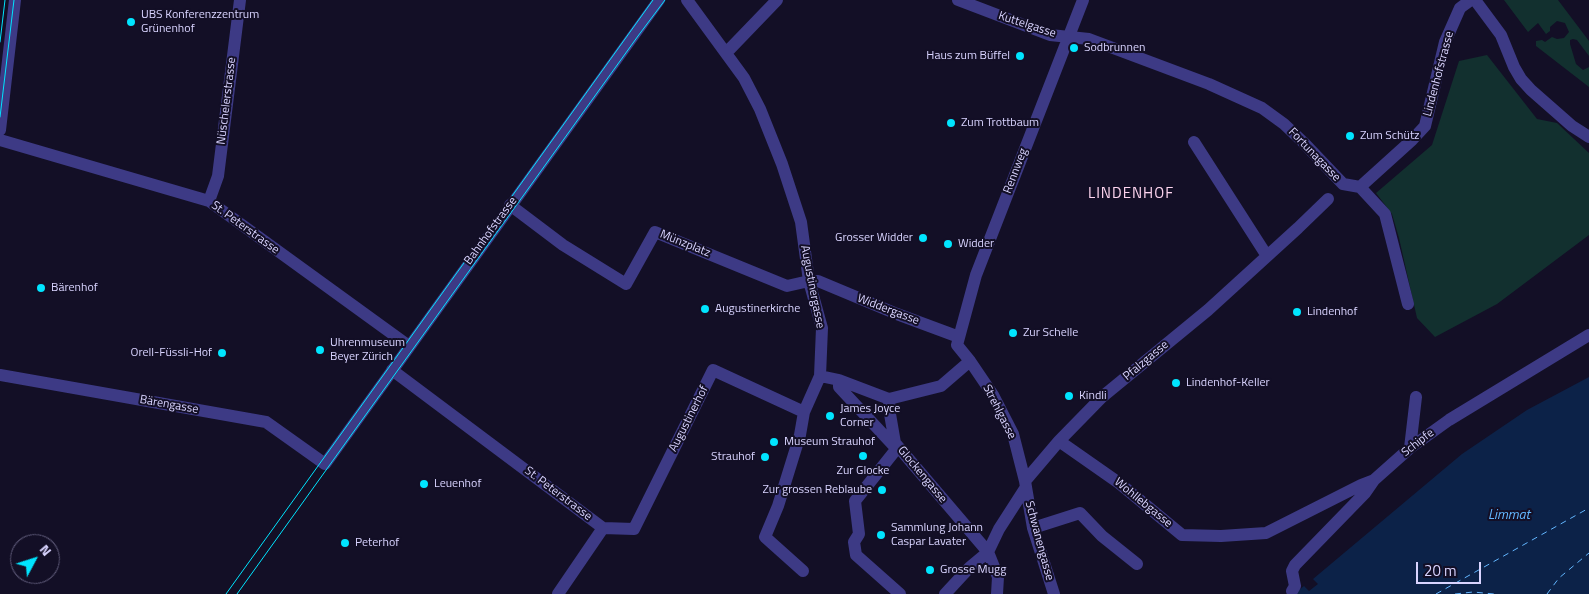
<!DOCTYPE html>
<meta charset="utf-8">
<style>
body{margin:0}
#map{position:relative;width:1589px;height:594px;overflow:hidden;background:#130f26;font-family:"Titillium Web",sans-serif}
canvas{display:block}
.north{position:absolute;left:10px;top:534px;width:50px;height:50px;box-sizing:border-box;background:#130f26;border:1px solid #625e7d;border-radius:50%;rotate:50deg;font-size:14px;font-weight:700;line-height:20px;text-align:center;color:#d9d4ff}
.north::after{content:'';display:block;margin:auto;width:18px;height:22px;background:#00e5ff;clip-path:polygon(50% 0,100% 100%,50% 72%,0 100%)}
.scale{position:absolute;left:1416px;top:562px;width:65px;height:22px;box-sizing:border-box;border:2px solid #d9d4ff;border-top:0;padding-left:6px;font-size:15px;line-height:18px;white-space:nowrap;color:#d9d4ff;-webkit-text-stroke:4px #130f26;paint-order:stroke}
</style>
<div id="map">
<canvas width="1589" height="594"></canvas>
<div class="north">N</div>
<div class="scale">20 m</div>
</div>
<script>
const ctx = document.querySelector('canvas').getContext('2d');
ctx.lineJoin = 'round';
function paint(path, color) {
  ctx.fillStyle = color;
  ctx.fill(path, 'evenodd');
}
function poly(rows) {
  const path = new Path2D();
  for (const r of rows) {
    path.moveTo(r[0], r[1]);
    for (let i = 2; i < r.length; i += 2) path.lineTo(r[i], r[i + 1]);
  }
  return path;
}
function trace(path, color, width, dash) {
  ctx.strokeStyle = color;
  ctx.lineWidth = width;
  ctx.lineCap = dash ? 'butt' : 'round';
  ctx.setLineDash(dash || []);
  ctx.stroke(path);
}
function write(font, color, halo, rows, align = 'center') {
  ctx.font = font + ' "Titillium Web",sans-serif';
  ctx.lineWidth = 4;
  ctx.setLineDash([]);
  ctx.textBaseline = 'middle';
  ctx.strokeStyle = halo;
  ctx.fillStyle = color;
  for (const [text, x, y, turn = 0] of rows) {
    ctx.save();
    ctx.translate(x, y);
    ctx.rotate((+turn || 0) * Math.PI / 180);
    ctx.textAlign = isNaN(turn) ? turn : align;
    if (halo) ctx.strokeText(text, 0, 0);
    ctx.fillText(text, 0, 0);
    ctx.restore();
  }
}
const green = poly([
 [1504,0,1558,0,1589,41,1589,56,1577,40,1573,39,1570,40,1570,44,1576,64,1583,70,1589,67,1589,87,1536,46,1536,41,1542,40,1545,42,1552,37,1557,39,1564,38,1569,32,1565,23,1557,21,1550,27,1550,31,1546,34,1538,23,1528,32],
 [1487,55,1537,119,1557,123,1589,153,1589,235,1497,304,1435,337,1417,318,1399,238,1392,214,1376,193,1432,145,1459,61]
]);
const water = poly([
 [1589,377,1589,594,1294,594,1304,586,1309,591,1318,584,1313,579,1462,454,1527,410]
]);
const ferry = poly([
 [1436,594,1589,508],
 [1455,594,1473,592,1494,594],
 [1547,594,1559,578,1589,553]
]);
const street = poly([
 [687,0,744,78,760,109,782,164,801,222,809,281,822,328,820,376,804,412,800,435,778,506,765,537,803,571],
 [958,0,1050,35,1089,39,1209,84,1262,108,1284,124,1303,142,1343,184,1360,187,1385,214,1408,304],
 [1475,0,1501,35,1514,67,1521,79,1531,90,1572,126,1589,137],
 [726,53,777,0],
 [0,130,15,0],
 [0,140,209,201,409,346],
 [1194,142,1267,256],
 [1360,187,1412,140,1425,126,1445,42,1460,8,1471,0],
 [209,201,218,176,240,0],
 [510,205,563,245,626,284,655,232,787,286,809,281,818,281,897,314,959,337],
 [392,370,603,528],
 [0,375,266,422,325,464,659,0],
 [820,376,839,380,839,387,893,445,895,443,988,552,998,577,997,594],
 [839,380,889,399,941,386,970,361],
 [889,399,890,414,895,443],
 [1059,441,1119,483,1182,535,1221,536,1266,533,1361,485,1374,480],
 [898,447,855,501,859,534,854,542,856,555,900,594],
 [1410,448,1416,397],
 [1025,481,1059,441,1102,397,1208,310,1298,228,1328,199],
 [1026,487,1033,528,1054,594],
 [603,528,634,529,713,370,804,412],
 [1033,528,1080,513,1102,536,1137,564],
 [1292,591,1295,586,1292,571,1295,565,1365,493,1374,480,1410,448,1449,420,1589,335],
 [558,594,603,528],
 [945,594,970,567,988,552,999,529,1026,487,1025,481,1013,434,993,395,970,361,957,345,976,275,1083,0]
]);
const tram = poly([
 [0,42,5,0],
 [0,117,14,0],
 [226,594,653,0],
 [237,594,638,36,665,0]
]);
const markers = [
 [131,22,5,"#00e5ff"],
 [1074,48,5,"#00e5ff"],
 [1020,56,5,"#00e5ff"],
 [951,123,5,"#00e5ff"],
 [1350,136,5,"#00e5ff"],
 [923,238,5,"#00e5ff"],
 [948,244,5,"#00e5ff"],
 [41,288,5,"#00e5ff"],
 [705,309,5,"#00e5ff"],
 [1297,312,5,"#00e5ff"],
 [1013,333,5,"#00e5ff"],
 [320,350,5,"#00e5ff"],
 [222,353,5,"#00e5ff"],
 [1176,383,5,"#00e5ff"],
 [1069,396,5,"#00e5ff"],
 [830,416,5,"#00e5ff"],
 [774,442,5,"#00e5ff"],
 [863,456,5,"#00e5ff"],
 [765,457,5,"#00e5ff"],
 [424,484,5,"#00e5ff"],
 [882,490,5,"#00e5ff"],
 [881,535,5,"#00e5ff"],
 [345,543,5,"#00e5ff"],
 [930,570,5,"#00e5ff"]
];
const poiNames = [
 ["UBS Konferenzzentrum",141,15],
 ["Grünenhof",141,29],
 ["Sodbrunnen",1084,48],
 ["Haus zum Büffel",1010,56,"right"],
 ["Zum Trottbaum",961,123],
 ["Zum Schütz",1360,136],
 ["Grosser Widder",913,238,"right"],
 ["Widder",958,244],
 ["Bärenhof",51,288],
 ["Augustinerkirche",715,309],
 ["Lindenhof",1307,312],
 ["Zur Schelle",1023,333],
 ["Uhrenmuseum",330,343],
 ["Beyer Zürich",330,357],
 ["Orell-Füssli-Hof",212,353,"right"],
 ["Lindenhof-Keller",1186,383],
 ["Kindli",1079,396],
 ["James Joyce",840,409],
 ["Corner",840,423],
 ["Museum Strauhof",784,442],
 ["Strauhof",755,457,"right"],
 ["Zur Glocke",863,471,"center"],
 ["Leuenhof",434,484],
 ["Zur grossen Reblaube",872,490,"right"],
 ["Sammlung Johann",891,528],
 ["Caspar Lavater",891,542],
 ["Peterhof",355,543],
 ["Grosse Mugg",940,570]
];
const streetNames = [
 ["Kuttelgasse",1027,25,18],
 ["Lindenhofstrasse",1439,74,-75],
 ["Nüschelerstrasse",227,101,-83],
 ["Fortunagasse",1314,155,46],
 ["Rennweg",1016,171,-69],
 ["St. Peterstrasse",245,228,36],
 ["Bahnhofstrasse",491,231,-54],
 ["Münzplatz",685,244,22],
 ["Augustinergasse",812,287,79],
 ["Widdergasse",888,310,21],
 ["Pfalzgasse",1146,361,-40],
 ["Bärengasse",169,405,10],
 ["Strehlgasse",999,412,63],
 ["Augustinerhof",689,419,-63],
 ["Schipfe",1418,443,-38],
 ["Glockengasse",922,475,50],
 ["St. Peterstrasse",558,494,37],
 ["Wohllebgasse",1143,503,39],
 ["Schwanengasse",1039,541,75]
];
const waterNames = [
 ["Limmat",1509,516]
];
const quarterNames = [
 ["LINDENHOF",1131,194]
];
paint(green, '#12302f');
paint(water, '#0c2248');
trace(ferry, '#62b6ff', 1, [6, 5]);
trace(street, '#3d3a85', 12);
trace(tram, '#00e5ff', 1);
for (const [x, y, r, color] of markers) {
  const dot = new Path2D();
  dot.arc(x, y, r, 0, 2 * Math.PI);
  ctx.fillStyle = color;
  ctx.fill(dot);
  trace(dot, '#130f26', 2);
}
write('12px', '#d9d4ff', '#130f26', poiNames, 'left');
write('12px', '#d9d4ff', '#130f26', streetNames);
write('italic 14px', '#62b6ff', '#130f26', waterNames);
ctx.letterSpacing = '1px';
write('15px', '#ffd6f0', '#130f26', quarterNames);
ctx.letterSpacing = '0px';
</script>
